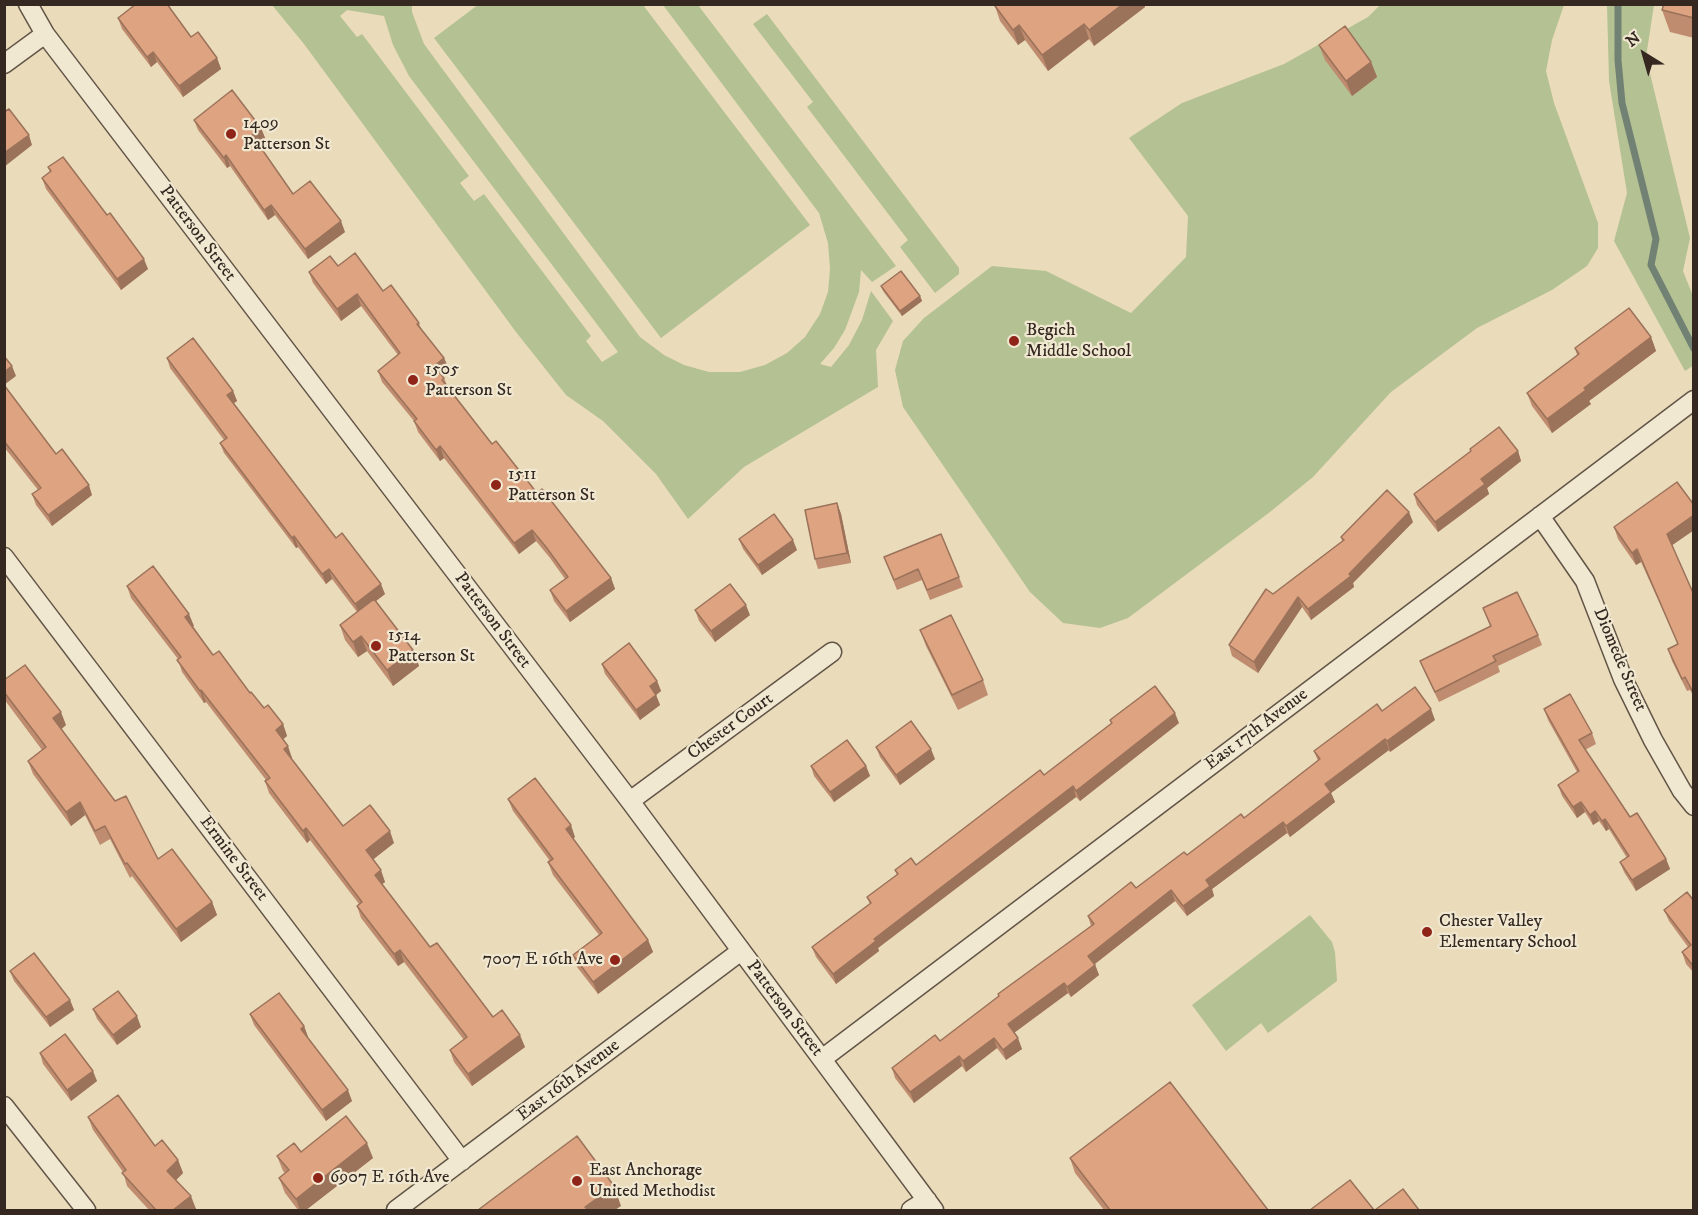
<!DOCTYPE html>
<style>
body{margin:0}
#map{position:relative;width:1698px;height:1215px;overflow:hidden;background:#eadbba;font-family:"IM FELL DW Pica",serif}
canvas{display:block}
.frame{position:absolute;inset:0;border:6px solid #342821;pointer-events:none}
.north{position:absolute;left:1614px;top:24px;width:60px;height:60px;-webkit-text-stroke:4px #f1e8d2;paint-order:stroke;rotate:323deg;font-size:16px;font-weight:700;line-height:24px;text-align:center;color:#342821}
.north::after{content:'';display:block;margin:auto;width:21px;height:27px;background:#342821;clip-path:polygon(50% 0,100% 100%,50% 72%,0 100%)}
</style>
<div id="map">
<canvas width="1698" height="1215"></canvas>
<div class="frame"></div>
<div class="north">N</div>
</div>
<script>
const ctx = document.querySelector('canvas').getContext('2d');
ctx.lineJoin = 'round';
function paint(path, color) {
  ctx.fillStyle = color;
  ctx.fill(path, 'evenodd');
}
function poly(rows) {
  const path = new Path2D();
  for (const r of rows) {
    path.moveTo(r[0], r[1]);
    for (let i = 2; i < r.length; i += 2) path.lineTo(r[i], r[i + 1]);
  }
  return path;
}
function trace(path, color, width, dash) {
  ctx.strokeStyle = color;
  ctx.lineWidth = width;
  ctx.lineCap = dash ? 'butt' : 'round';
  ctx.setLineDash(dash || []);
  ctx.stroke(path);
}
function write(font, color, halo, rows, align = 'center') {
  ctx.font = font + ' "IM FELL DW Pica",serif';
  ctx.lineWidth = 4.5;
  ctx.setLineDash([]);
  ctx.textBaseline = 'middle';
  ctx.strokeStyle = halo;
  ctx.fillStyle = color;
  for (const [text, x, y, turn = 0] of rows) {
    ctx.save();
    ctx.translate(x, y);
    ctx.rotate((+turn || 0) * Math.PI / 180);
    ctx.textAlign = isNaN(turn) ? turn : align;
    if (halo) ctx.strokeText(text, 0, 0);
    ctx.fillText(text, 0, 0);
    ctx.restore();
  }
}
const green = poly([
 [479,4,643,5,810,225,661,338,434,38],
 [272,5,412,5,412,12,424,44,640,337,664,355,684,365,709,372,740,372,765,365,787,353,805,337,820,314,828,292,830,269,828,243,819,213,663,5,698,5,896,266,872,282,861,270,859,292,845,330,834,348,820,364,831,367,849,345,862,320,871,291,893,321,876,350,878,387,744,467,688,519,656,474,603,421,566,395,516,332,304,44],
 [347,10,384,16,393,45,409,76,618,352,602,362,586,341,591,336,484,194,474,201,460,183,469,176,362,34,357,37,340,16],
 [1380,5,1564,5,1552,40,1546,71,1554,103,1598,223,1598,248,1587,266,1552,290,1477,328,1391,392,1313,477,1270,512,1128,618,1100,628,1063,623,1030,592,903,407,895,370,903,341,924,318,992,266,1046,271,1131,313,1186,257,1188,216,1129,138,1182,103,1284,64,1368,17],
 [1607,5,1654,5,1646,57,1690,238,1683,271,1693,296,1694,365,1685,371,1614,241,1627,193,1609,81],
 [767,14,959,268,959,274,935,293,900,247,908,240,807,107,813,102,753,24],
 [1310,915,1332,942,1335,952,1337,981,1268,1033,1261,1023,1226,1051,1192,1005]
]);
const stream = poly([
 [1618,4,1618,60,1622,103,1656,239,1651,265,1694,349]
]);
const street = poly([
 [28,4,45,34,630,801,934,1210],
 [4,64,45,34],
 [1540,516,1585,581,1623,679,1653,740,1682,791,1694,806],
 [4,557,462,1161],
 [630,801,832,652],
 [822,1059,1694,400],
 [4,1106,86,1210],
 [396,1210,741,951],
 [911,1210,927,1200]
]);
const wall = poly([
 [132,4,167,4,191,37,217,58,221,69,183,97,157,62,151,67,122,29,118,18,134,6],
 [996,4,1144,4,1145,7,1094,46,1089,39,1048,71,1025,40,1018,45,1000,21,995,6],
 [1694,4,1694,38,1670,32,1662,10],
 [1319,45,1371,62,1377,77,1352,96,1325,60],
 [194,120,261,128,265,138,258,144,293,194,345,232,308,259,275,215,268,220,230,166,227,168,198,130],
 [48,167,107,215,148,269,121,290,46,189,42,178,50,172],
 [338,266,383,291,419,323,421,329,444,358,449,369,441,375,444,378,447,385,492,444,537,493,611,578,615,589,570,622,554,601,550,590,565,579,550,558,536,541,519,554,444,458,440,461,418,432,414,421,382,382,378,371,398,355,361,306,341,321,313,283,309,272],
 [881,286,920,296,922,301,902,316,883,291],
 [1651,337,1656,351,1589,401,1591,404,1552,433,1532,406,1527,393,1577,355,1575,348],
 [167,358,233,391,237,401,234,403,336,538,385,594,376,601,413,650,419,666,393,686,367,651,358,657,345,640,340,625,357,612,332,579,326,584,298,547,296,548,224,453,220,443,224,440,170,368],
 [4,385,56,454,92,495,52,526,36,505,32,494,38,490,4,447],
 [1470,449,1518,451,1521,461,1487,488,1489,494,1438,532,1417,505,1414,494,1471,451],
 [837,503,841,514,851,563,818,569,815,559],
 [1694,505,1694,530,1672,545,1694,595,1694,697,1690,690,1687,691,1672,661,1668,649,1678,644,1641,562,1636,565,1618,539,1614,527],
 [1413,522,1353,583,1354,587,1311,620,1302,607,1258,673,1232,656,1229,645,1273,594,1342,541,1341,537],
 [739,539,797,550,762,575,743,549],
 [884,557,959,577,963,587,930,600,922,580,897,590],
 [127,586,194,626,193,626,213,655,264,708,283,724,287,736,283,739,292,758,291,759,343,826,394,843,373,859,385,882,382,884,430,947,493,1017,525,1047,472,1086,454,1062,450,1050,464,1040,404,962,398,966,361,918,357,906,359,904,310,840,307,843,269,793,265,781,266,780,206,702,204,703,182,672,178,659,131,598],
 [1483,608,1538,635,1542,645,1498,666,1500,672,1439,702,1424,671,1420,661,1490,626],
 [695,610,750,615,715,642,699,621],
 [920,630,983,680,988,695,958,710,926,646],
 [602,664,657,681,661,691,656,695,660,705,640,720,605,674],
 [4,680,66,725,61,729,158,859,212,902,217,915,181,942,132,876,130,878,110,839,100,845,85,815,71,826,33,774,28,761,42,750,4,699],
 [1544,709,1592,733,1596,744,1585,750,1630,817,1666,859,1670,869,1636,891,1624,872,1620,862,1627,858,1609,829,1606,831,1599,821,1593,825,1585,812,1577,818,1562,796,1558,785,1577,772,1548,720],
 [1110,720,1179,723,1080,801,1076,797,878,948,879,951,836,984,816,957,812,947,870,904,867,897,897,875,895,870,916,865,1044,775,1112,724],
 [1435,720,1390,752,1389,750,1331,793,1335,802,1290,837,1287,833,1212,889,1214,896,1187,916,1175,901,1095,964,1099,975,1071,997,1068,993,1014,1033,1022,1049,1006,1060,997,1048,966,1072,962,1066,914,1103,895,1078,892,1068,940,1041,999,996,998,994,1091,926,1088,916,1136,888,1244,818,1318,761,1314,751],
 [876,747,935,759,900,785,880,757],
 [811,766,866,766,870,776,834,802,814,776],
 [508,799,575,837,573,839,648,940,653,952,598,994,577,967,573,955,599,935,553,875,548,862,550,861,513,811],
 [1694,901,1694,973,1686,964,1682,952,1688,947,1669,921,1664,910],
 [10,971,70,1000,74,1010,50,1027,14,981],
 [93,1009,141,1027,117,1045,97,1019],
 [250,1014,304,1026,308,1037,307,1037,352,1101,326,1121,254,1025],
 [40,1053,97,1081,71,1101,43,1064],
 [88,1117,155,1146,178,1160,183,1173,176,1180,196,1209,195,1210,149,1210,127,1186,123,1172,93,1130],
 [301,1152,373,1158,306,1210,298,1210,285,1193,279,1178,285,1173,283,1171,277,1156],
 [1070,1158,1268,1210,1104,1210,1075,1173]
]);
const shadedWall = poly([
 [1123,4,1144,4,1145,7,1094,46,1089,30],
 [1084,24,1089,39,1048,71,1042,55],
 [1019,25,1025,40,1018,45,1013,30],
 [153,52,157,62,151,67,147,57],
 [217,58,221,69,183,97,179,86],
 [1371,62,1377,77,1352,96,1346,81],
 [261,128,265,138,256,146,252,135],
 [29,135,32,145,4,167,4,153],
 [226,155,230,166,227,168,224,158],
 [271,205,275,215,268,220,264,210],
 [341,221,345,232,308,259,305,249],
 [144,259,148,269,121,290,117,279],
 [357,294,361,306,341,321,337,309],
 [920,296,922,301,902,316,900,311],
 [1651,337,1656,351,1589,401,1591,404,1552,433,1547,419,1584,388],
 [444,358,449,369,438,377,434,366],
 [12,366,16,376,4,385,4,372],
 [233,391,237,401,231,405,227,395],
 [440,446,444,458,440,461,436,450],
 [1518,451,1521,461,1487,488,1489,494,1438,532,1435,522,1481,479],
 [89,485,92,495,52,526,48,515],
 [837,503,841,514,851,563,847,553],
 [1409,512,1413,522,1353,583,1354,587,1311,620,1308,609,1349,574],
 [1694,515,1694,530,1671,546,1667,534],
 [532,530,536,541,519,554,514,543],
 [294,536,298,547,296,548,292,538],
 [793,540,797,550,762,575,758,565],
 [1637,549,1641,562,1636,565,1632,553],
 [329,569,332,579,326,584,322,574],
 [611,578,615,589,570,622,566,611],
 [381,584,385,594,359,614,355,604],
 [1298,597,1302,607,1258,673,1254,662],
 [746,605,750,615,715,642,711,631],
 [189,614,194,626,190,628,185,617],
 [361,636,367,651,358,657,353,642],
 [413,650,419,666,393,686,387,670],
 [657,681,661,691,653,697,650,686],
 [201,690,206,702,204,703,200,691],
 [656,695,660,705,640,720,636,710],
 [1431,709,1435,720,1390,752,1387,741],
 [61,712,66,725,58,732,53,718],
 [1175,713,1179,723,1080,801,1076,791],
 [283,724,287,736,280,742,276,730],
 [1385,739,1389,750,1331,793,1335,802,1290,837,1286,826,1325,784],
 [288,746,292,758,288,761,284,749],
 [931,749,935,759,900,785,896,775],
 [866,766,870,776,834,802,830,792],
 [1073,786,1076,797,878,948,879,951,836,984,833,974,874,939],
 [80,802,85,815,71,826,66,812],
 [1581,802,1585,812,1577,818,1573,807],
 [1595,811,1599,821,1593,825,1590,815],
 [1605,819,1609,829,1606,831,1602,821],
 [1283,822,1287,833,1212,889,1214,896,1187,916,1183,906,1206,880],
 [571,825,575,837,570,841,566,829],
 [306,828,310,840,307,843,303,831],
 [390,831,394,843,370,862,366,850],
 [1666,859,1670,869,1636,891,1632,880],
 [381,870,385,882,380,886,375,875],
 [1171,890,1175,901,1092,966,1088,956],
 [212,902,217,915,181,942,176,929],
 [648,940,653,952,598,994,593,982],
 [400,950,404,962,398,966,394,954],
 [1095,965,1099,975,1071,997,1067,987],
 [1064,983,1068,993,1011,1035,1008,1024],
 [70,1000,74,1010,50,1027,46,1017],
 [137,1016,141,1027,117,1045,113,1035],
 [304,1026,308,1037,304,1039,301,1029],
 [520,1035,525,1047,472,1086,468,1074],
 [994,1038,997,1048,966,1072,963,1061],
 [1018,1038,1022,1049,1006,1060,1003,1050],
 [959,1056,962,1066,914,1103,910,1092],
 [93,1071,97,1081,71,1101,67,1090],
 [348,1090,352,1101,326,1121,322,1110],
 [367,1143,373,1158,306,1210,300,1210,296,1199],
 [178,1160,183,1173,172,1184,167,1171],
 [614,1186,621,1206,615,1210,586,1210,585,1207],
 [191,1196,196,1209,195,1210,173,1210]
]);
const building = poly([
 [136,4,167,4,191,37,198,32,217,58,179,86,153,52,147,57,118,18,136,4],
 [996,4,1123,4,1089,30,1084,24,1042,55,1019,25,1013,30,995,6,996,4],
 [1664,4,1694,4,1694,18,1662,10,1664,4],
 [1345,26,1371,62,1346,81,1319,45,1345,26],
 [232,90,261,128,252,135,293,194,310,181,341,221,305,249,271,205,264,210,226,155,224,158,194,120,232,90],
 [9,109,29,135,4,153,4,112,9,109],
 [63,157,107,215,110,213,144,259,117,279,42,178,51,171,48,167,63,157],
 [355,253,383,291,391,285,419,323,417,324,444,358,434,366,444,378,442,380,492,444,496,441,537,493,542,489,611,578,566,611,550,590,568,577,546,547,532,530,514,543,440,446,436,450,414,421,417,419,378,371,400,353,357,294,337,309,309,272,330,256,338,266,355,253],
 [901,271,920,296,900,311,881,286,901,271],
 [1629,308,1651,337,1584,388,1586,390,1547,419,1527,393,1579,354,1575,348,1629,308],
 [193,338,233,391,227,395,336,538,342,533,381,584,355,604,329,569,322,574,294,536,292,538,220,443,227,438,167,358,193,338],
 [4,356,12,366,4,372,4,356],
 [4,385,56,454,62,449,89,485,48,515,32,494,41,488,4,441,4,385],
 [1499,427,1518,451,1481,479,1485,484,1435,522,1414,494,1471,451,1470,449,1499,427],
 [1677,482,1694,505,1694,515,1667,534,1694,595,1694,694,1685,677,1682,679,1668,649,1678,644,1637,549,1632,553,1614,527,1677,482],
 [1387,490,1409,512,1349,574,1351,576,1308,609,1298,597,1254,662,1229,645,1266,589,1273,594,1344,540,1341,537,1387,490],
 [837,503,847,553,815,559,805,510,837,503],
 [774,514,793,540,758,565,739,539,774,514],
 [941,534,959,577,927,590,918,569,894,580,884,557,941,534],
 [153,566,189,614,185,617,213,655,219,651,250,693,251,692,264,708,268,705,283,724,276,730,288,746,284,749,343,826,370,805,390,831,366,850,381,870,375,875,430,947,437,943,493,1017,502,1010,520,1035,468,1074,450,1050,467,1037,400,950,394,954,357,906,362,902,306,828,303,831,265,781,270,778,201,690,200,691,177,660,181,657,127,586,153,566],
 [730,584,746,605,711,631,695,610,730,584],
 [1517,592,1538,635,1493,656,1496,661,1435,692,1420,661,1491,626,1483,608,1517,592],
 [374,599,413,650,387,670,361,636,353,642,340,625,374,599],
 [951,615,983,680,952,695,920,630,951,615],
 [629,643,657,681,650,686,656,695,636,710,602,664,629,643],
 [25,665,61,712,53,718,115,801,126,796,158,859,172,849,212,902,176,929,127,863,125,864,105,826,95,831,80,802,66,812,28,761,46,747,4,692,4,680,25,665],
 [1155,686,1175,713,1076,791,1073,786,874,939,876,941,833,974,812,947,871,903,867,897,898,874,895,870,911,858,916,865,1040,770,1044,775,1112,723,1110,720,1155,686],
 [1415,687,1431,709,1387,741,1385,739,1325,784,1331,792,1286,826,1283,822,1206,880,1210,886,1183,906,1171,890,1088,956,1095,965,1067,987,1064,983,1008,1024,1018,1038,1003,1050,994,1038,963,1061,959,1056,910,1092,892,1068,935,1035,940,1041,999,996,998,994,1094,924,1088,916,1131,882,1136,888,1184,852,1187,855,1241,814,1244,818,1320,759,1314,751,1377,704,1382,711,1415,687],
 [1570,694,1592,733,1579,740,1630,817,1637,813,1666,859,1632,880,1620,862,1629,856,1605,819,1602,821,1595,811,1590,815,1581,802,1573,807,1558,785,1579,771,1544,709,1570,694],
 [911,721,931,749,896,775,876,747,911,721],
 [847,740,866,766,830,792,811,766,847,740],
 [535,778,571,825,566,829,648,940,593,982,573,955,602,933,548,862,553,859,508,799,535,778],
 [1687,892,1694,901,1694,967,1682,952,1691,945,1664,910,1687,892],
 [34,953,70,1000,46,1017,10,971,34,953],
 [118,991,137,1016,113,1035,93,1009,118,991],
 [279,993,304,1026,301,1029,348,1090,322,1110,250,1014,279,993],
 [65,1034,93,1071,67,1090,40,1053,65,1034],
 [1170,1082,1268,1210,1110,1210,1070,1158,1170,1082],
 [118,1095,155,1146,162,1140,178,1160,167,1171,191,1196,173,1210,156,1210,122,1173,126,1170,88,1117,118,1095],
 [346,1116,367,1143,296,1199,279,1178,289,1170,277,1156,294,1143,301,1152,346,1116],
 [577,1136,614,1186,585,1207,588,1210,478,1210,577,1136],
 [1350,1180,1374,1210,1310,1210,1350,1180],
 [1403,1189,1419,1210,1375,1210,1403,1189]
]);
const markers = [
 [231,134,6,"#8f2418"],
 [1014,341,6,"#8f2418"],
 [413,380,6,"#8f2418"],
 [496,485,6,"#8f2418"],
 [376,646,6,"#8f2418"],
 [1427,932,6,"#8f2418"],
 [615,960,6,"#8f2418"],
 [318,1178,6,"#8f2418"],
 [577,1181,6,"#8f2418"]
];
const poiNames = [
 ["1409",243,124],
 ["Patterson St",243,145],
 ["Begich",1026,331],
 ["Middle School",1026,352],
 ["1505",425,370],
 ["Patterson St",425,391],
 ["1511",508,475],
 ["Patterson St",508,496],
 ["1514",388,636],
 ["Patterson St",388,657],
 ["Chester Valley",1439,922],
 ["Elementary School",1439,943],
 ["7007 E 16th Ave",603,960,"right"],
 ["East Anchorage",589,1171],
 ["United Methodist",589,1192],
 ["6907 E 16th Ave",330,1178]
];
const streetNames = [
 ["Patterson Street",197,234,53],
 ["Patterson Street",492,621,53],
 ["Diomede Street",1619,660,67],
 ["Chester Court",731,727,-36],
 ["East 17th Avenue",1257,730,-37],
 ["Ermine Street",233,859,53],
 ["Patterson Street",784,1009,53],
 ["East 16th Avenue",569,1081,-37]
];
paint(green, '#b4c192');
trace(stream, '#718173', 7);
trace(street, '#625547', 21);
trace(street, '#f1e8d2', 18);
paint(wall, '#bf8c6f');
paint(shadedWall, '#9b725a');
paint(building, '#dea381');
trace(building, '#9b725a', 1.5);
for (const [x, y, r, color] of markers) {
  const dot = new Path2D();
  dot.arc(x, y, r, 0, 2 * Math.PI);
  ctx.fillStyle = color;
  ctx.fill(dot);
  trace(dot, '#f1e8d2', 2);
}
write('18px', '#342821', '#f1e8d2', poiNames, 'left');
write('18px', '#342821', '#f1e8d2', streetNames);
</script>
